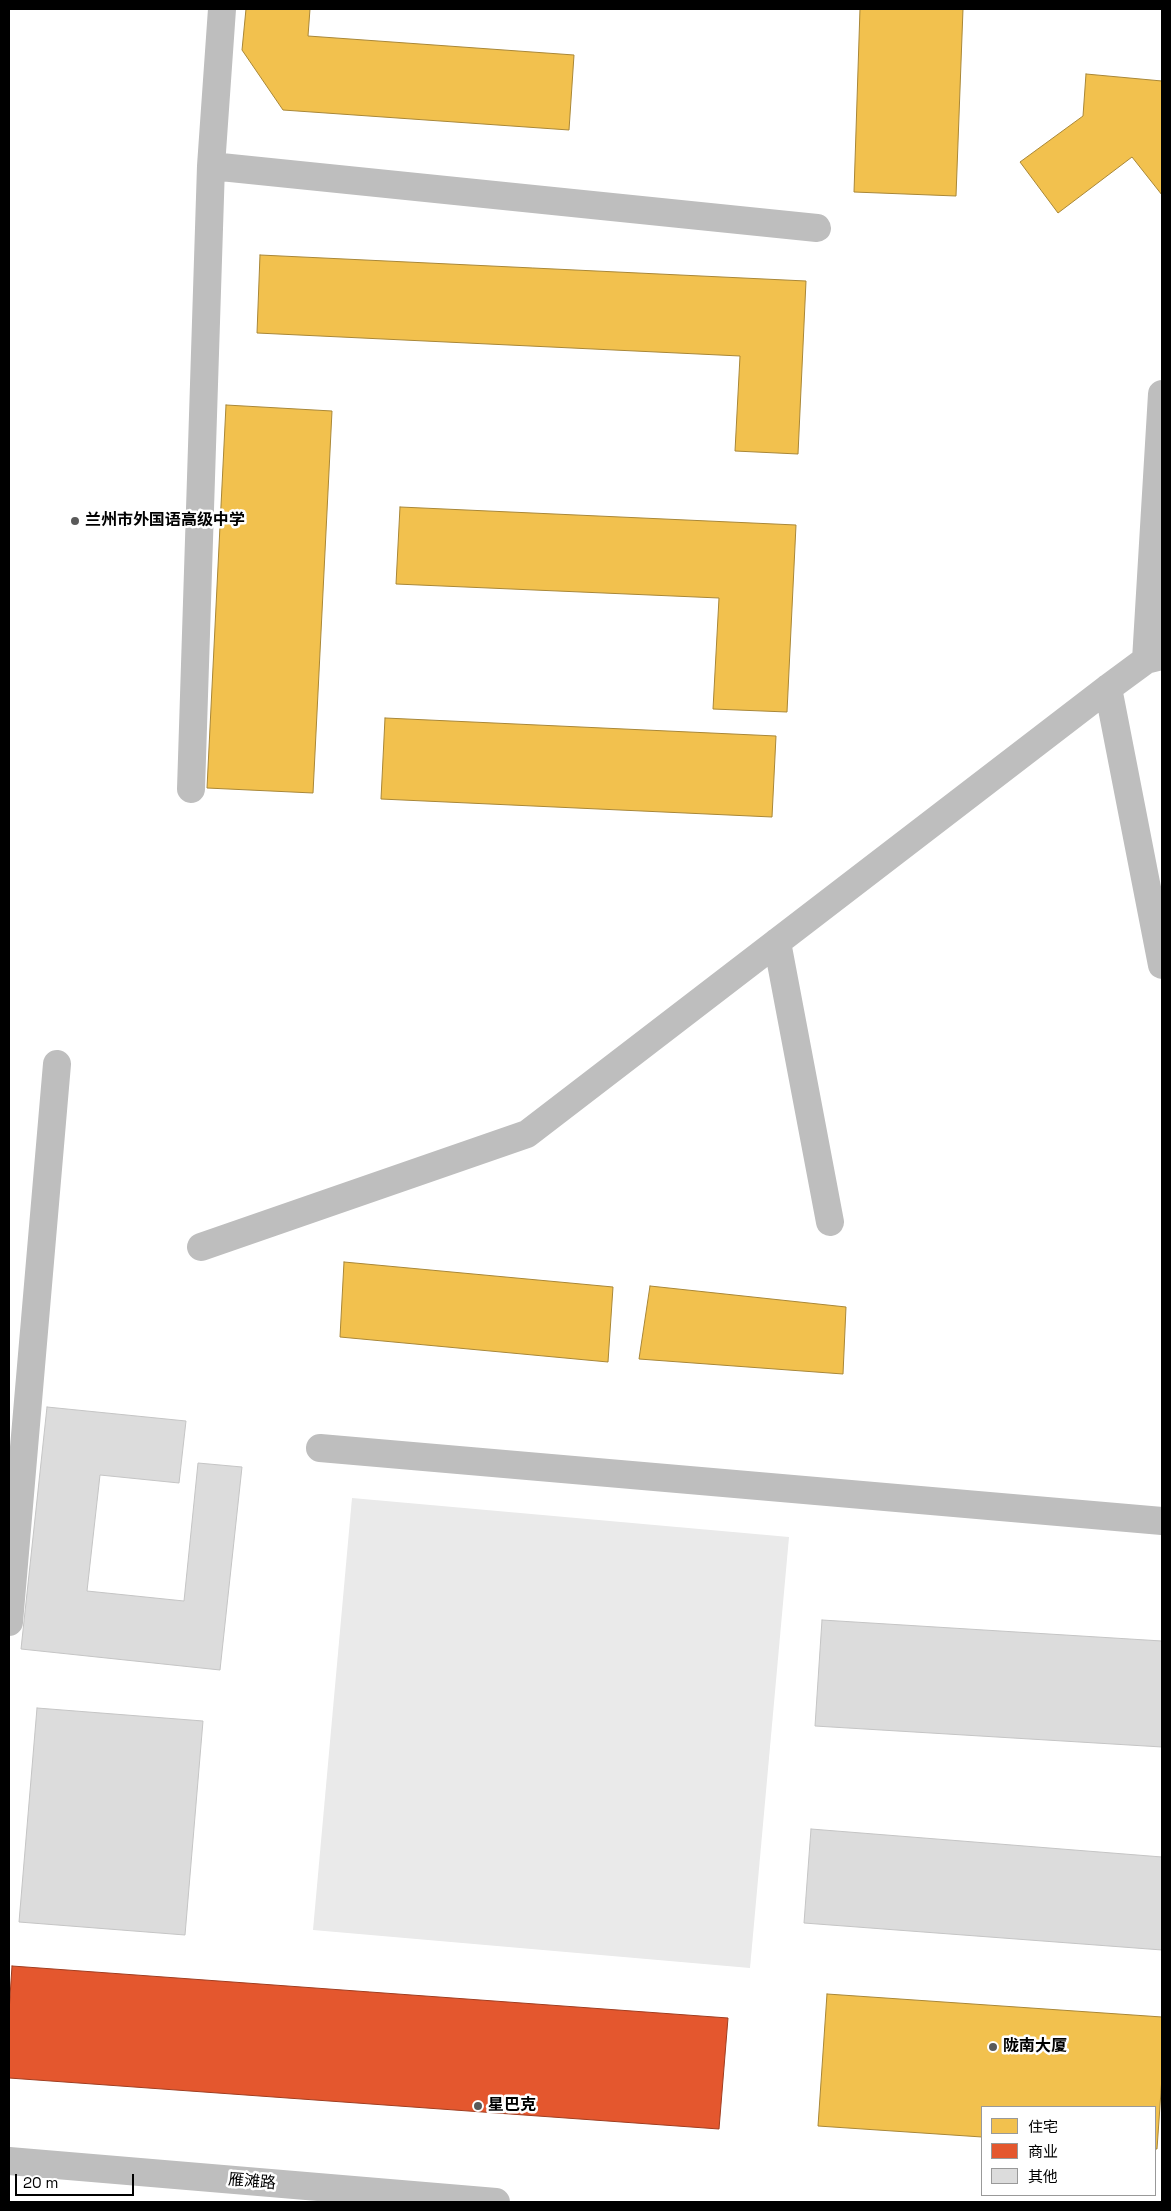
<!DOCTYPE html>
<meta charset="utf-8">
<style>
body{margin:0}
#map{position:relative;width:1171px;height:2211px;overflow:hidden;background:#fff;font-family:"Space Grotesk","Noto Sans SC",sans-serif}
canvas{display:block}
.frame{position:absolute;inset:0;border:10px solid #000;pointer-events:none}
.legend{position:absolute;left:981px;top:2106px;width:175px;height:90px;box-sizing:border-box;background:#fff;border:1px solid #999;margin:0;padding:6px 9px;list-style:none;font-size:15px;color:#000}
.legend li{display:flex;align-items:center;gap:10px;height:25px}
.legend b{width:25px;border:1px solid #999}
.scale{position:absolute;left:15px;top:2174px;width:119px;height:22px;box-sizing:border-box;border:2px solid #000;border-top:0;padding-left:6px;font-size:15px;line-height:18px;white-space:nowrap;color:#000;-webkit-text-stroke:4px #fff;paint-order:stroke}
</style>
<div id="map">
<canvas width="1171" height="2211"></canvas>
<div class="frame"></div>
<ul class="legend">
<li><b style="height:14px;background:#f2c14e"></b>住宅</li>
<li><b style="height:14px;background:#e4572e"></b>商业</li>
<li><b style="height:14px;background:#dcdcdc"></b>其他</li>
</ul>
<div class="scale">20 m</div>
</div>
<script>
const ctx = document.querySelector('canvas').getContext('2d');
ctx.lineJoin = 'round';
function paint(path, color) {
  ctx.fillStyle = color;
  ctx.fill(path, 'evenodd');
}
function poly(rows) {
  const path = new Path2D();
  for (const r of rows) {
    path.moveTo(r[0], r[1]);
    for (let i = 2; i < r.length; i += 2) path.lineTo(r[i], r[i + 1]);
  }
  return path;
}
function trace(path, color, width, dash) {
  ctx.strokeStyle = color;
  ctx.lineWidth = width;
  ctx.lineCap = dash ? 'butt' : 'round';
  ctx.setLineDash(dash || []);
  ctx.stroke(path);
}
function write(font, color, halo, rows, align = 'center') {
  ctx.font = font + ' "Space Grotesk","Noto Sans SC",sans-serif';
  ctx.lineWidth = 5;
  ctx.setLineDash([]);
  ctx.textBaseline = 'middle';
  ctx.strokeStyle = halo;
  ctx.fillStyle = color;
  for (const [text, x, y, turn = 0] of rows) {
    ctx.save();
    ctx.translate(x, y);
    ctx.rotate((+turn || 0) * Math.PI / 180);
    ctx.textAlign = isNaN(turn) ? turn : align;
    if (halo) ctx.strokeText(text, 0, 0);
    ctx.fillText(text, 0, 0);
    ctx.restore();
  }
}
const green = poly([
 [352,1498,789,1537,750,1968,313,1930]
]);
const homes = poly([
 [246,9,310,9,308,36,574,55,569,130,283,110,242,50,246,9],
 [860,9,963,9,956,196,854,192,860,9],
 [1086,74,1162,81,1162,195,1132,157,1058,213,1020,162,1083,116,1086,74],
 [260,255,806,281,798,454,735,451,740,356,257,333,260,255],
 [226,405,332,411,313,793,207,788,226,405],
 [400,507,796,525,787,712,713,709,719,598,396,584,400,507],
 [385,718,776,736,772,817,381,799,385,718],
 [344,1262,613,1287,608,1362,340,1337,344,1262],
 [650,1286,846,1307,843,1374,639,1359,650,1286],
 [827,1994,1162,2017,1162,2077,1157,2149,1155,2149,1155,2107,982,2107,982,2137,818,2126,827,1994]
]);
const shops = poly([
 [12,1966,728,2018,719,2129,9,2078,9,2012,12,1966]
]);
const building = poly([
 [47,1407,186,1421,179,1483,100,1475,87,1591,184,1601,198,1463,242,1467,220,1670,21,1649,47,1407],
 [822,1620,1162,1641,1162,1747,815,1726,822,1620],
 [37,1708,203,1721,185,1935,19,1922,37,1708],
 [811,1829,1162,1857,1162,1950,804,1923,811,1829]
]);
const minor = poly([
 [211,166,817,228],
 [1146,660,1162,394],
 [1108,688,1162,965],
 [191,789,211,166,222,9],
 [777,942,830,1222],
 [201,1247,527,1134,1108,688,1146,660,1162,656],
 [320,1448,1162,1521],
 [9,1622,57,1064],
 [9,2161,496,2202]
]);
const markers = [
 [75,521,5,"#595959"],
 [993,2047,5,"#595959"],
 [478,2106,5,"#595959"]
];
const poiNames = [
 ["兰州市外国语高级中学",85,521],
 ["陇南大厦",1003,2047],
 ["星巴克",488,2106]
];
const streetNames = [
 ["雁滩路",252,2182,5]
];
paint(green, '#eaeaea');
paint(homes, '#f2c14e');
trace(homes, '#a98737', 1);
paint(shops, '#e4572e');
trace(shops, '#a03d20', 1);
paint(building, '#dcdcdc');
trace(building, '#c5c5c5', 1);
trace(minor, '#bebebe', 28);
for (const [x, y, r, color] of markers) {
  const dot = new Path2D();
  dot.arc(x, y, r, 0, 2 * Math.PI);
  ctx.fillStyle = color;
  ctx.fill(dot);
  trace(dot, '#fff', 2);
}
write('bold 16px', '#000', '#fff', poiNames, 'left');
write('16px', '#000', '#fff', streetNames);
</script>
